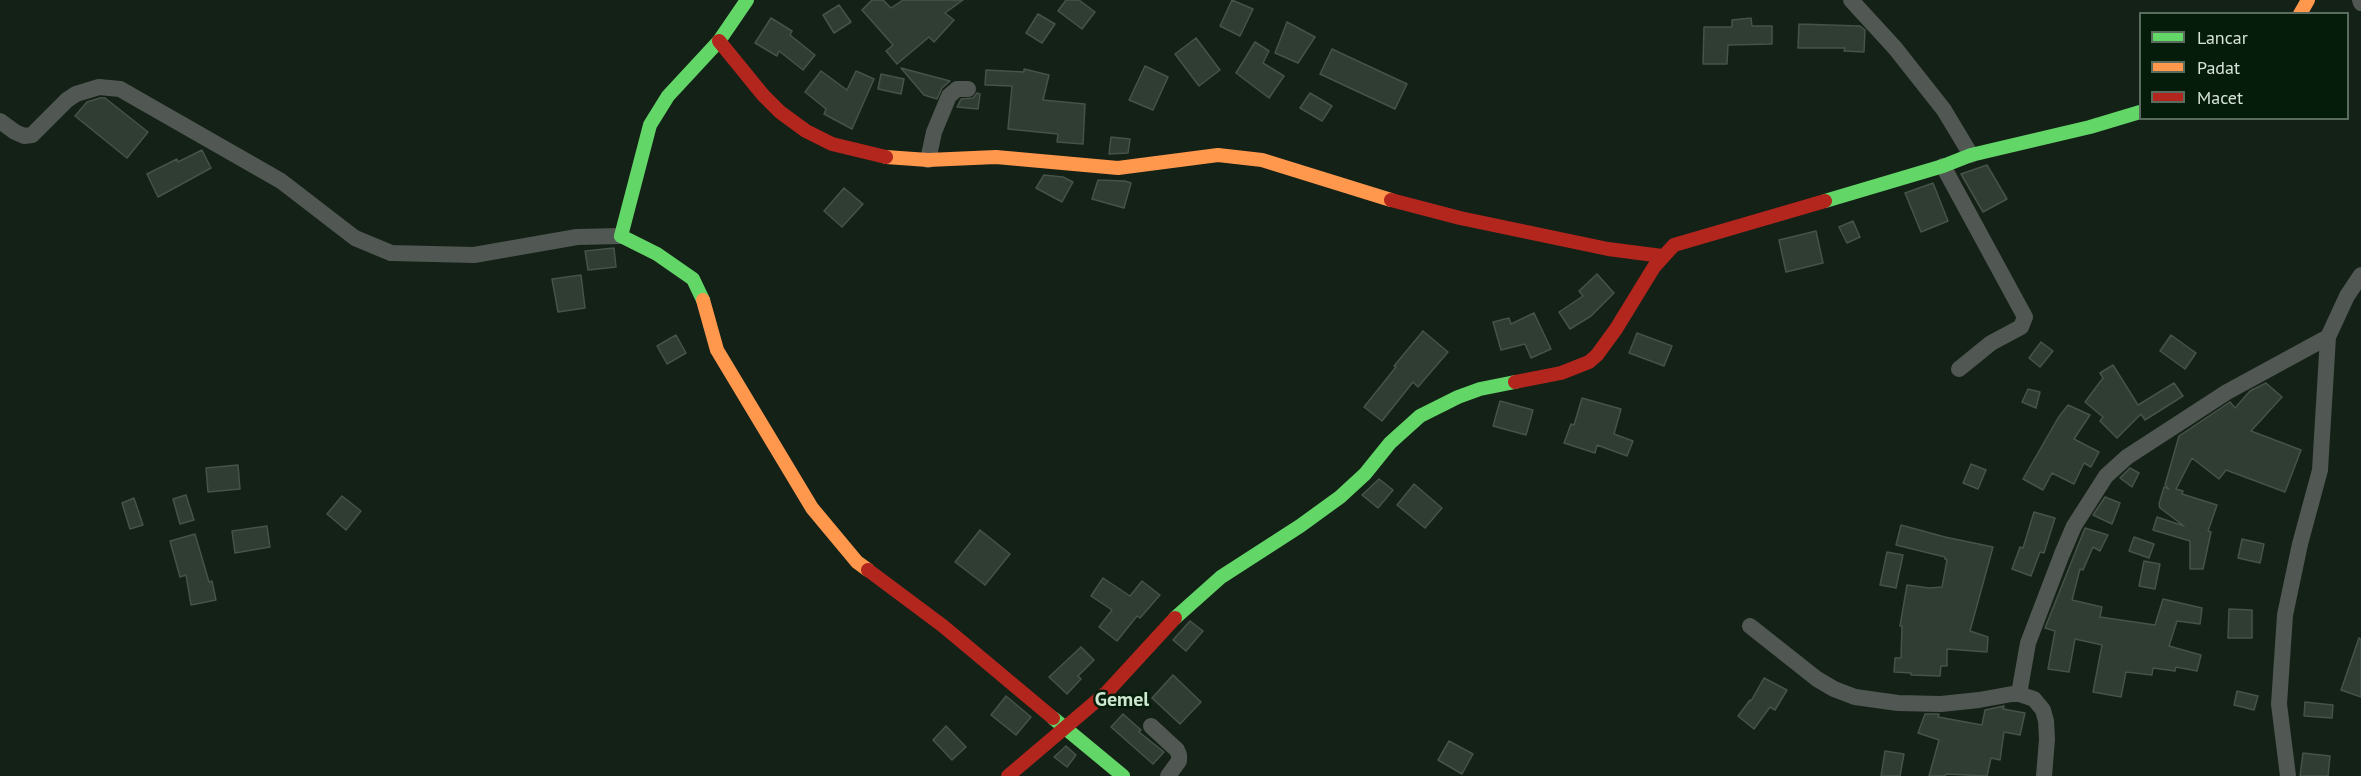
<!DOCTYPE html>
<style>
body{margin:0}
#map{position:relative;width:2361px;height:776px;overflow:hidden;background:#142117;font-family:"PT Sans",sans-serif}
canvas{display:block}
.legend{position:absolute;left:2139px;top:12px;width:210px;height:108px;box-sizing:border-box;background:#051c0b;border:2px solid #596c5d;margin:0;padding:8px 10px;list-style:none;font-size:18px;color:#d7e5d9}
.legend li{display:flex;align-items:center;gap:12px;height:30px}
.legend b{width:30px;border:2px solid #596c5d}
</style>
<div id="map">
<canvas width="2361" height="776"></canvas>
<ul class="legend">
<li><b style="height:8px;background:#63d668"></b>Lancar</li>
<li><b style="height:8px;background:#ff974d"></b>Padat</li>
<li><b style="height:8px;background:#b3261e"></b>Macet</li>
</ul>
</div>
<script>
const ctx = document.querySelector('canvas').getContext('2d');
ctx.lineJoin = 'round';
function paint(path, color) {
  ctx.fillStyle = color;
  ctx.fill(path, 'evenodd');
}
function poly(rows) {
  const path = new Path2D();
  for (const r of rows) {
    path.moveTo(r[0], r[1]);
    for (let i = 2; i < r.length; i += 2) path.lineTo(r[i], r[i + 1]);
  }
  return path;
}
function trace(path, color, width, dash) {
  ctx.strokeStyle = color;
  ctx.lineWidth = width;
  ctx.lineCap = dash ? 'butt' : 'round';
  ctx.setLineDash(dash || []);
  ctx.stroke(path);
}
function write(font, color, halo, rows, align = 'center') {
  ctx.font = font + ' "PT Sans",sans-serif';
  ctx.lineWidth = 5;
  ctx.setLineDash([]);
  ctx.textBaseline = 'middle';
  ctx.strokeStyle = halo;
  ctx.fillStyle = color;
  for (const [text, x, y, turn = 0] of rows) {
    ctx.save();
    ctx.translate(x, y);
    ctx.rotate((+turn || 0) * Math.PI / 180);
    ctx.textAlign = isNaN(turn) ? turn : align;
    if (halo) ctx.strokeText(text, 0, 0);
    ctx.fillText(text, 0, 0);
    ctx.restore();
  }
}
const building = poly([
 [872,0,883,0,891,8,903,0,963,0,945,13,954,20,934,42,929,37,897,64,886,51,893,45,862,10,872,0],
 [1066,0,1079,0,1095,12,1082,29,1058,11,1066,0],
 [1232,0,1253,9,1240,36,1220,26,1232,0],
 [839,5,851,22,834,33,823,15,839,5],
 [1038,14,1055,24,1042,43,1026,33,1038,14],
 [771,18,792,31,790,35,815,55,803,70,779,51,777,56,755,43,771,18],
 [1751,18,1752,26,1772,26,1772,44,1728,45,1727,64,1703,64,1704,27,1732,27,1732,20,1751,18],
 [1287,22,1315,37,1298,63,1275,53,1287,22],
 [1799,24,1860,26,1865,30,1864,52,1844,51,1845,48,1798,48,1799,24],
 [1196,38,1220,70,1199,86,1175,54,1196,38],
 [1255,42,1269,51,1263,63,1284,76,1269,98,1236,73,1255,42],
 [1332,49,1407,84,1395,109,1320,74,1332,49],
 [1145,66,1168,77,1153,110,1129,100,1145,66],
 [901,68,950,81,942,88,937,99,924,95,901,68],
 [1024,69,1049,75,1043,100,1085,104,1083,144,1057,142,1058,134,1008,129,1012,86,985,85,986,70,1024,72,1024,69],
 [821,71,847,90,856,71,874,79,852,129,824,114,826,109,805,92,821,71],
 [881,74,904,79,901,94,878,89,881,74],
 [977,93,980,94,978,109,957,107,961,99,973,98,977,93],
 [1310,93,1332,106,1322,121,1300,108,1310,93],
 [100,98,105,98,148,132,127,158,75,116,87,102,100,98],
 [1111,137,1130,139,1128,153,1109,154,1111,137],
 [202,150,211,168,158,197,147,174,177,159,178,162,202,150],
 [1987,165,2007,199,1983,212,1961,174,1987,165],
 [1044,175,1063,177,1073,182,1062,202,1036,188,1044,175],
 [1098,180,1125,181,1131,183,1124,208,1092,199,1098,180],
 [1933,183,1948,221,1921,232,1905,193,1933,183],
 [844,188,863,204,842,227,824,211,844,188],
 [1853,221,1860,237,1847,243,1839,227,1853,221],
 [1816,231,1823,263,1786,272,1779,240,1816,231],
 [614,248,616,267,588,270,585,251,614,248],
 [1597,274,1614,293,1591,316,1570,329,1559,312,1583,296,1579,291,1597,274],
 [581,275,585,308,558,312,552,279,581,275],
 [1534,313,1551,349,1531,358,1525,344,1501,350,1493,322,1509,318,1511,324,1534,313],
 [1423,331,1448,352,1418,387,1413,382,1382,421,1364,407,1396,367,1394,366,1423,331],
 [1637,333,1672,346,1664,366,1629,353,1637,333],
 [676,335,686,353,667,364,657,346,676,335],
 [2171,335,2196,353,2185,369,2160,351,2171,335],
 [2041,342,2053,351,2040,367,2029,358,2041,342],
 [2113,365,2138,405,2174,383,2183,396,2145,420,2141,414,2117,438,2100,421,2103,417,2085,402,2103,378,2100,373,2113,365],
 [2266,383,2282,397,2251,431,2301,450,2285,492,2226,470,2219,479,2192,458,2176,489,2183,491,2182,494,2217,505,2208,531,2211,532,2203,569,2190,569,2190,541,2153,530,2157,517,2184,526,2160,508,2159,504,2164,487,2169,489,2165,485,2179,436,2230,402,2235,408,2250,391,2266,383],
 [2028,389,2040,392,2036,408,2022,402,2028,389],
 [1582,398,1621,409,1614,434,1633,441,1627,456,1597,445,1595,453,1564,443,1571,424,1574,425,1582,398],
 [1500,401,1533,410,1526,435,1493,426,1500,401],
 [2068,405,2090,415,2074,439,2099,452,2091,467,2084,463,2074,484,2052,473,2043,490,2023,479,2058,418,2068,405],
 [1971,464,1986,470,1978,489,1963,483,1971,464],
 [238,465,240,489,208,492,206,468,238,465],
 [2130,468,2139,473,2132,487,2120,478,2130,468],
 [1379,479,1393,490,1378,508,1362,495,1379,479],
 [1414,484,1442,508,1425,528,1397,505,1414,484],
 [186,495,194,520,180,524,173,499,186,495],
 [342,496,361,511,346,530,327,514,342,496],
 [2105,497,2120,503,2112,524,2093,515,2105,497],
 [134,498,143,525,130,529,122,503,134,498],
 [2034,512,2055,518,2044,553,2040,552,2031,576,2012,569,2020,547,2023,548,2034,512],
 [1901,525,1945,537,1993,547,1970,631,1988,637,1987,652,1947,649,1947,666,1941,666,1940,676,1911,675,1911,673,1894,672,1895,658,1901,658,1902,626,1900,626,1907,585,1929,588,1942,587,1947,560,1945,559,1945,557,1896,545,1901,525],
 [267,526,270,547,235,553,232,531,267,526],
 [2085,528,2108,535,2100,551,2093,547,2083,570,2080,569,2072,600,2102,607,2100,617,2155,625,2163,599,2202,608,2200,624,2177,621,2169,646,2201,655,2197,671,2176,667,2175,671,2153,668,2152,675,2126,672,2121,697,2093,692,2102,645,2075,639,2069,672,2048,669,2055,631,2045,628,2085,528],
 [980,530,1010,554,985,585,955,562,980,530],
 [195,534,209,582,212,581,216,600,191,605,186,575,180,577,170,541,195,534],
 [2134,537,2154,544,2149,558,2129,551,2134,537],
 [2242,539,2264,544,2260,563,2238,558,2242,539],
 [1887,552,1903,555,1896,588,1880,585,1887,552],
 [2144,561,2160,564,2155,589,2139,586,2144,561],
 [1103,578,1130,596,1142,581,1160,595,1140,618,1137,616,1117,641,1099,627,1112,610,1091,596,1103,578],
 [2229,609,2252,610,2252,638,2228,638,2229,609],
 [1190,621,1203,631,1186,651,1173,640,1190,621],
 [2359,638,2361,639,2361,697,2341,690,2359,638],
 [1081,647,1094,660,1078,676,1081,679,1067,694,1049,677,1081,647],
 [1173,675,1201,702,1180,724,1152,698,1173,675],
 [1764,678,1787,690,1775,710,1770,707,1754,729,1738,716,1750,700,1751,701,1764,678],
 [2237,691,2258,696,2254,710,2234,705,2237,691],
 [1006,696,1031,717,1016,735,991,715,1006,696],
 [2305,702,2333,705,2332,718,2304,716,2305,702],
 [2004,706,2003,709,2025,713,2020,735,2004,732,2000,760,1991,758,1987,776,1946,774,1945,776,1929,776,1939,740,1918,733,1925,714,1939,714,1938,717,1982,725,1985,710,2004,706],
 [1123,714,1141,730,1139,732,1164,752,1153,764,1111,727,1123,714],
 [946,726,966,747,952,760,933,740,946,726],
 [1449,741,1473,754,1462,774,1438,760,1449,741],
 [1066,746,1076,755,1067,767,1054,757,1066,746],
 [1885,751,1904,754,1900,776,1881,776,1885,751],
 [2303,753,2330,756,2328,776,2300,776,2303,753]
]);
const street = poly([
 [1851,0,1895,48,1944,110,1971,155],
 [2360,0,2361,3],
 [0,121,15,132,24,136,32,135,67,100,76,94,99,87,120,89,281,181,355,238,391,253,474,255,577,237,621,236],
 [928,160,934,132,949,96,957,89,968,89],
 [1943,166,2025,317,2021,327,1991,343,1959,369],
 [1750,626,1817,679,1834,689,1855,697,1898,703,1941,704,1979,700,2012,694,2019,694,2034,699,2043,710,2046,721,2047,739,2044,776],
 [2019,694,2028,643,2062,554,2074,526,2106,476,2127,457,2227,392,2328,337],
 [1151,726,1177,750,1179,755,1179,761,1168,776],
 [2288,776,2279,704,2285,615,2300,544,2320,470,2328,337,2347,296,2361,275]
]);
const fast = poly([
 [1825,201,1943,166,1971,155,2090,127,2140,112],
 [703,300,693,279,657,254,621,236,650,125,668,96,719,41,747,0],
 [1175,618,1221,577,1300,526,1340,497,1365,474,1390,443,1420,416,1458,397,1480,389,1515,382],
 [1053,718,1123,776]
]);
const slow = poly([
 [2300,14,2308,0],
 [886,157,928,160,996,157,1118,168,1218,155,1262,160,1391,200],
 [703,300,717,350,812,508,857,562,868,570]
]);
const jam = poly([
 [719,41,763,95,780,112,806,131,832,144,886,157],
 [1391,200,1460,218,1608,249,1662,256],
 [1515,382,1561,373,1589,362,1597,355,1616,329,1654,267,1674,245,1825,201],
 [868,570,943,626,1053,718],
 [1008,776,1107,692,1175,618]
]);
const quarterNames = [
 ["Gemel",1122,700]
];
paint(building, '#303d33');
trace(building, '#475249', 1.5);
trace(street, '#515752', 16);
trace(fast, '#63d668', 14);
trace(slow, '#ff974d', 14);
trace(jam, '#b3261e', 14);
write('bold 20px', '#cbe8cf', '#051c0b', quarterNames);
</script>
